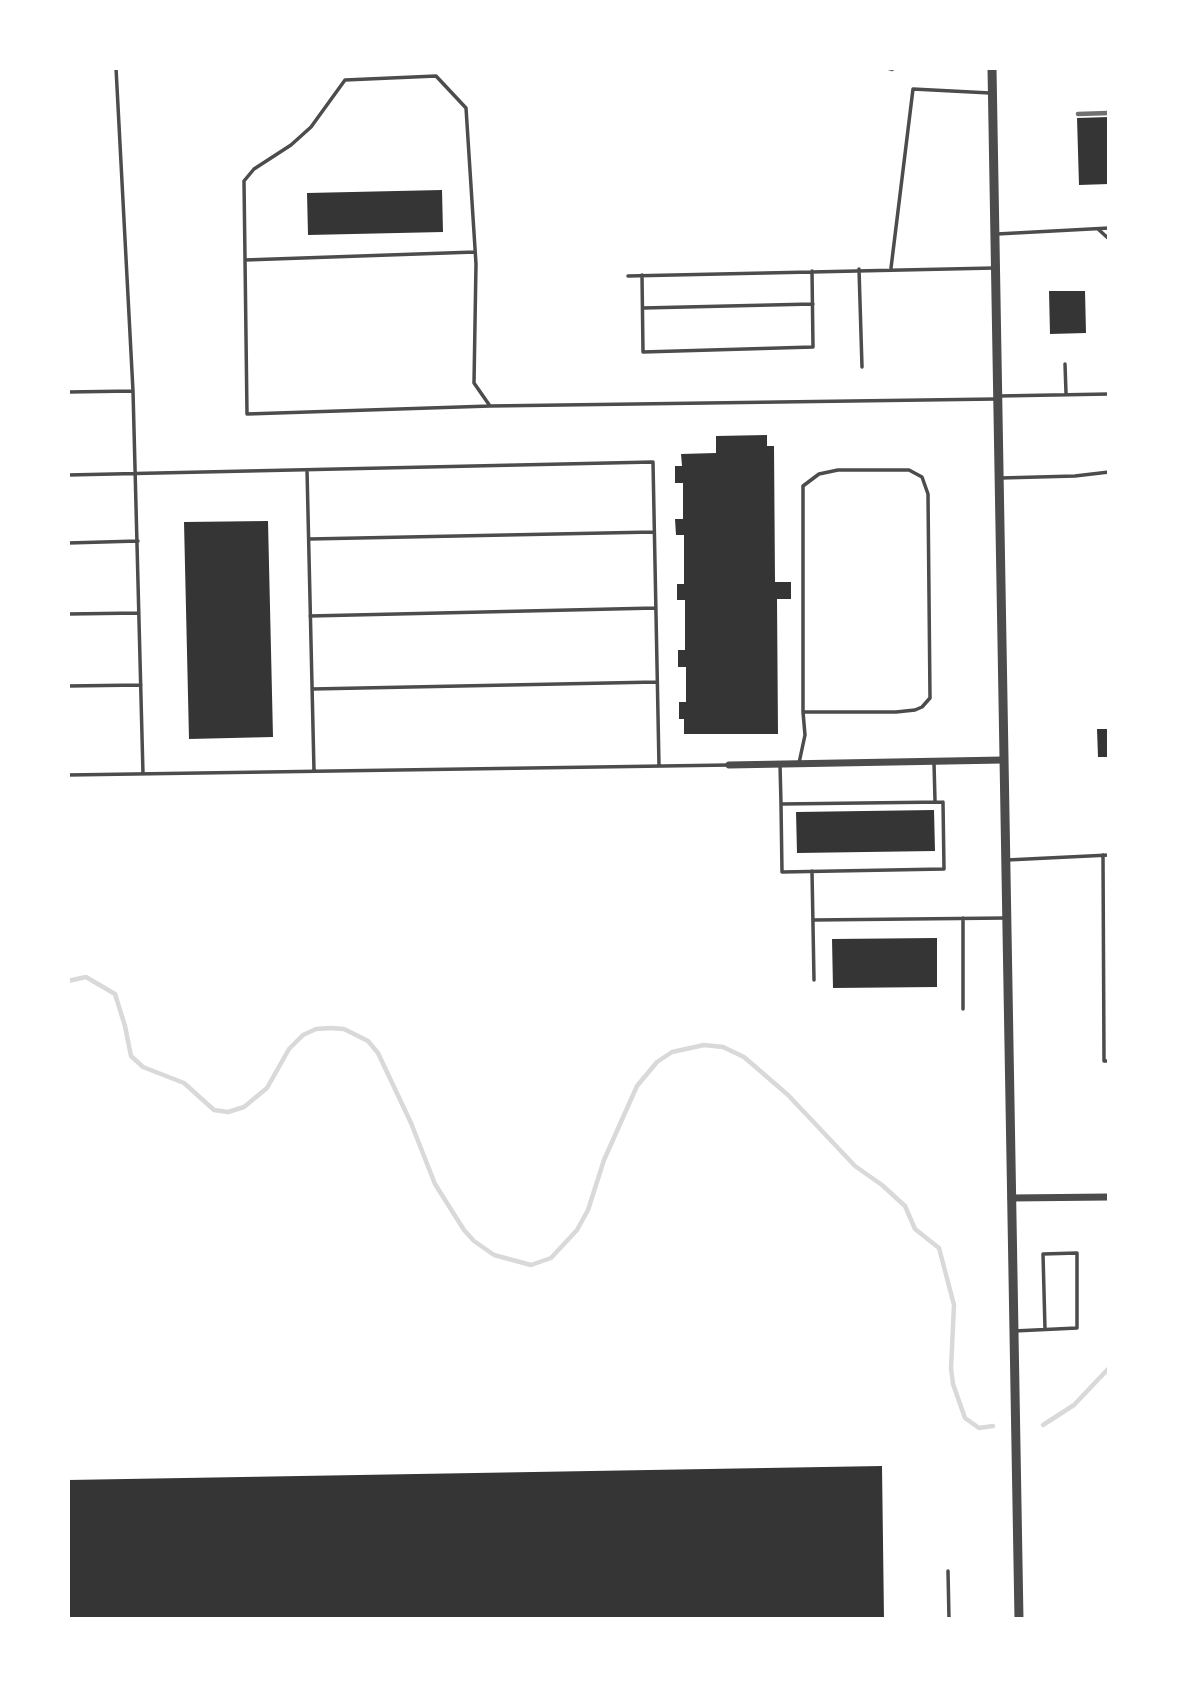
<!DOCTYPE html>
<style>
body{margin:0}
#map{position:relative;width:1177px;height:1687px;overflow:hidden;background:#fff;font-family:Roboto,sans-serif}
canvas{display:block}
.frame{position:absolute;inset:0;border:70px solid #fff;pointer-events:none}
</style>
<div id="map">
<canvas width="1177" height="1687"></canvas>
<div class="frame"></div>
</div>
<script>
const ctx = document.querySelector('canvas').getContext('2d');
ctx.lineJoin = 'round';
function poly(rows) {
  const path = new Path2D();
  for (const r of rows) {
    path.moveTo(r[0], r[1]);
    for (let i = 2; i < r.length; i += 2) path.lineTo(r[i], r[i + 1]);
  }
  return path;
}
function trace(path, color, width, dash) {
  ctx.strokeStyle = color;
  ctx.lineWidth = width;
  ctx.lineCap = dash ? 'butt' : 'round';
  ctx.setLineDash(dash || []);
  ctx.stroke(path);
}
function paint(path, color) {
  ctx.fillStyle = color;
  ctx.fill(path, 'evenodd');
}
const stream = poly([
 [68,981,86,977,115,994,125,1026,131,1056,143,1067,184,1083,214,1110,228,1112,244,1107,267,1088,289,1049,303,1035,316,1029,331,1028,344,1029,368,1041,378,1053,411,1123,435,1184,464,1230,474,1241,494,1255,531,1265,551,1258,577,1230,588,1210,604,1160,637,1086,657,1062,672,1052,704,1045,723,1047,744,1057,788,1095,855,1166,882,1185,905,1206,915,1229,939,1248,954,1305,951,1368,953,1384,965,1418,979,1428,993,1426],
 [1043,1425,1074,1405,1109,1368]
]);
const building = poly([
 [1109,117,1109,184,1079,185,1077,118],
 [442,190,443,232,308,235,307,193],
 [1049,291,1085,291,1086,333,1050,334],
 [767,435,767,446,774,446,775,582,791,582,791,599,777,599,778,734,684,734,684,719,679,719,679,702,686,702,686,667,678,667,678,650,685,650,685,600,677,600,677,584,684,584,684,535,676,535,675,519,683,519,683,483,675,483,675,466,682,466,681,454,716,453,716,436],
 [268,521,273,737,189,739,184,522],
 [1097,729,1109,729,1109,757,1098,757],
 [934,810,935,851,797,853,796,812],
 [937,938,937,987,833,988,832,939],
 [882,1466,884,1619,68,1619,68,1480]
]);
const service = poly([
 [1098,229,1109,239],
 [997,234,1109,228],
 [245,260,475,252],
 [891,268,913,89,990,93],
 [859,269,862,367],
 [642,275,643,352,813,347,812,271],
 [628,276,994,268],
 [643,308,813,304],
 [1065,364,1066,393],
 [133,391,143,774],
 [68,392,133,391,116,68],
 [999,396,1109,394],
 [490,406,247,414,244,181,254,169,291,145,311,127,345,80,436,76,466,108,476,264,474,383,490,406,996,399],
 [307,470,314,771],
 [68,475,653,462,659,766],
 [1001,478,1075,476,1109,472],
 [309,539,654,532],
 [68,543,138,541],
 [68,614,139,613],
 [310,616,656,608],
 [68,686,141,685],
 [312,689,657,682],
 [799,763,805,735,803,712,803,486,819,474,838,470,909,470,922,477,928,494,930,698,922,707,915,710,896,712,803,712],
 [934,763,935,801],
 [780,764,781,804],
 [68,775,729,765],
 [943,802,944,869,782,872,781,804,943,802],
 [1103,855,1104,1061,1109,1061],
 [1007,860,1109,855],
 [812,871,814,980],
 [963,918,963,1009],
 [813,920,1006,918],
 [1014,1331,1077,1328,1077,1253,1043,1254,1045,1329],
 [948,1571,949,1619]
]);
const minor = poly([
 [729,765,1003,760],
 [1011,1198,1109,1197]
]);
const tertiary = poly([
 [992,68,1019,1619]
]);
const rail = poly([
 [889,68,892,69],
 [1078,114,1109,113]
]);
trace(stream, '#d9d9d9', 4.5);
paint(building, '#353535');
trace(service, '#4c4c4c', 3.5);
trace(minor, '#4c4c4c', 7);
trace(tertiary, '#4c4c4c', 9);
trace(rail, '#707070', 4.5);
</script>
